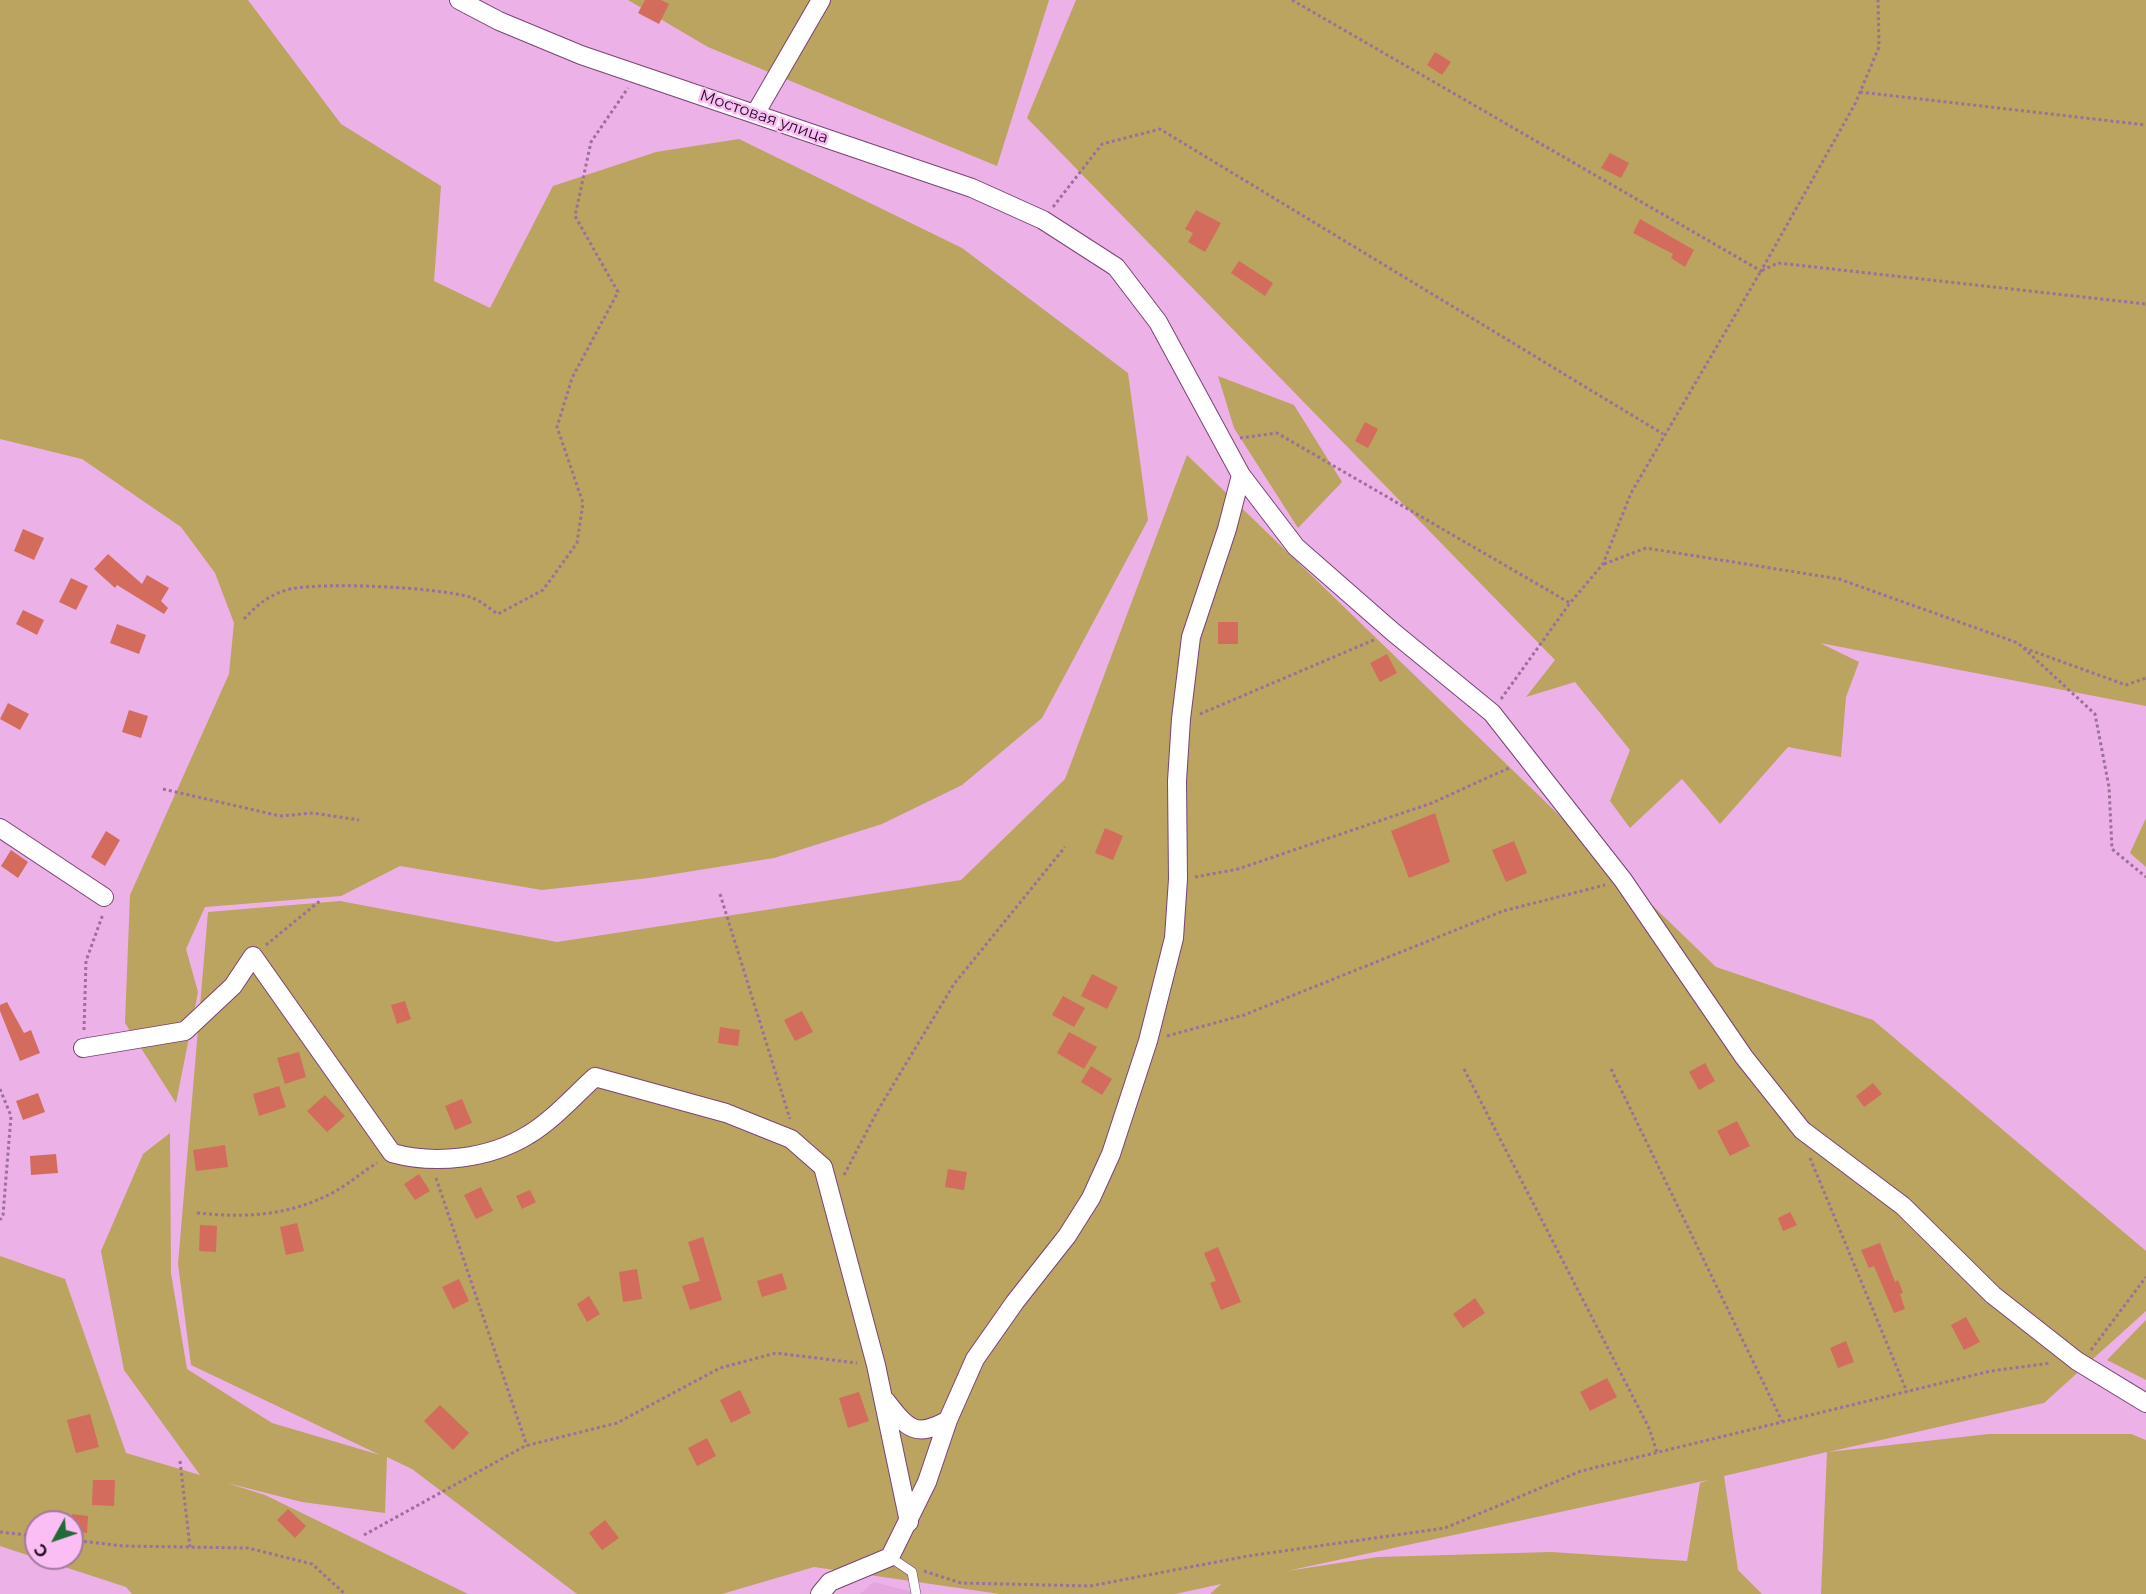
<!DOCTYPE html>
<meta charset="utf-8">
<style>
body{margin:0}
#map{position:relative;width:2146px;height:1594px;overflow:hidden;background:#ecb1e6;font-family:Montserrat,sans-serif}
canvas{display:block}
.north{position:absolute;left:24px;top:1510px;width:60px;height:60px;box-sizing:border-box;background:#fabef4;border:2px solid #a478a0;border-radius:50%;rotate:230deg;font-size:16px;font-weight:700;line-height:24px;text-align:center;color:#230e22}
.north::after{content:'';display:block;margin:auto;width:21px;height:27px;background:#216a37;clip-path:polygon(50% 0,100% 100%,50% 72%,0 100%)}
</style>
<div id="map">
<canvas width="2146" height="1594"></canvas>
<div class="north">С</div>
</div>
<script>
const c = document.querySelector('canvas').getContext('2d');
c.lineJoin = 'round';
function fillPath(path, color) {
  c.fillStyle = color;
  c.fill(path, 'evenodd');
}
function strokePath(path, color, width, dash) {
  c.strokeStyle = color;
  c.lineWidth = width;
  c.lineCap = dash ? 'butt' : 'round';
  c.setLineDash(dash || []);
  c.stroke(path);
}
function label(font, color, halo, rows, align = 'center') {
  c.font = font + ' Montserrat,sans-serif';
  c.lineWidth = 5;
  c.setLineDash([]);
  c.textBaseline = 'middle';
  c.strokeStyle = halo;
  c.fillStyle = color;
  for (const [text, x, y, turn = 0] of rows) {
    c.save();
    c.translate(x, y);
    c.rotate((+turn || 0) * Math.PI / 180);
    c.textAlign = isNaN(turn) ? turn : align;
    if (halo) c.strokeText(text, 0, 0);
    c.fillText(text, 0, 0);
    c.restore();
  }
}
fillPath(new Path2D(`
 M 874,1582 L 920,1594 L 860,1594 Z`), '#e4a4dd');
fillPath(new Path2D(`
 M 0,0 L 248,0 L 341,124 L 441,186 L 434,281 L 490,308 L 553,186 L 656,152 L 739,139 L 962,248 L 1128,373 L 1148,520 L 1042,718 L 962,785 L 882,824 L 774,858 L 649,878 L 542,890 L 400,866 L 341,896 L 205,907 L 186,949 L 198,992 L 176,1103 L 125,1023 L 130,895 L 229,674 L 234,623 L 215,573 L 181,527 L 82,459 L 0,439 Z
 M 628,0 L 1049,0 L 997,166 L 708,47 Z
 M 1076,0 L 2146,0 L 2146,706 L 1820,643 L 1859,662 L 1846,697 L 1841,757 L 1788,747 L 1720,824 L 1682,779 L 1630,828 L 1610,801 L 1630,750 L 1575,682 L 1526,697 L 1555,660 L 1027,118 Z
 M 1218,376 L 1294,405 L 1342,482 L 1298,528 L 1234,428 Z
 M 1187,455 L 1716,967 L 1873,1020 L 2146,1251 L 2146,1311 L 2044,1403 L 1828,1452 L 1989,1434 L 2131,1434 L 2146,1440 L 2146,1594 L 1821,1594 L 1827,1452 L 1724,1476 L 1738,1570 L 1762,1594 L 1210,1594 L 1221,1584 L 1175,1594 L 1000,1594 L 814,1567 L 722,1594 L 577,1594 L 412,1469 L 387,1457 L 385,1513 L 302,1502 L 227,1483 L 265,1495 L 468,1594 L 132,1594 L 126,1587 L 37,1558 L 72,1558 L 72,1522 L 36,1522 L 36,1558 L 0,1546 L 0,1256 L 65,1279 L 126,1453 L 200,1475 L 124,1370 L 101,1251 L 143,1154 L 170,1133 L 171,1273 L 187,1369 L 272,1423 L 380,1455 L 191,1365 L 178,1264 L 208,912 L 340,901 L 557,942 L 961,880 L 1065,779 ZM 1708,1480 L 1700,1483 L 1687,1561 L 1551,1552 L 1378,1557 L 1287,1571 Z
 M 2146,818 L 2146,867 L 2130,853 Z
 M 2146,1320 L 2146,1380 L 2107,1360 Z`), '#bba360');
fillPath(new Path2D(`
 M 645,0 L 661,0 L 669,4 L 659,24 L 638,13 Z
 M 1435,52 L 1451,62 L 1442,75 L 1427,65 Z
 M 1610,153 L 1629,163 L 1621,178 L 1601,168 Z
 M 1196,210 L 1221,223 L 1205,252 L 1188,242 L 1193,233 L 1185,229 Z
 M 1640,219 L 1694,250 L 1685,267 L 1671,258 L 1673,254 L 1633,233 Z
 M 1239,261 L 1273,283 L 1265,296 L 1231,273 Z
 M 1365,422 L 1378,429 L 1368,448 L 1355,441 Z
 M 23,529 L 44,538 L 34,560 L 14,551 Z
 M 108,554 L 142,584 L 147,575 L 169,588 L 161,601 L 168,608 L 164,614 L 117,585 L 115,588 L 94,569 Z
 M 71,578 L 88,586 L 76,610 L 59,602 Z
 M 23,610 L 44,620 L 37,635 L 16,624 Z
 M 1218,622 L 1238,622 L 1238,644 L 1218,644 Z
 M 117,624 L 146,635 L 139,654 L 110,643 Z
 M 1387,654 L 1397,673 L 1380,682 L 1370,663 Z
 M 8,703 L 29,714 L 20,730 L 0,719 Z
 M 129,710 L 148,716 L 141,738 L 122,732 Z
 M 1435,813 L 1450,862 L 1409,878 L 1391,831 Z
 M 1105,828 L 1123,836 L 1113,860 L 1095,853 Z
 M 106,831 L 120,840 L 105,866 L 91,857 Z
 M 1514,841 L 1527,873 L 1506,882 L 1492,850 Z
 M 11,850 L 28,862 L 18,878 L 1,866 Z
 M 1092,974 L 1118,987 L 1107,1009 L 1081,996 Z
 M 1063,996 L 1085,1008 L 1074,1027 L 1052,1015 Z
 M 405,1001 L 411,1019 L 397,1024 L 391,1005 Z
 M 7,1002 L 24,1033 L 31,1030 L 40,1053 L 20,1061 L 0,1011 L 0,1005 Z
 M 802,1011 L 813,1032 L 795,1041 L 784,1020 Z
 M 720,1027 L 740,1030 L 738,1046 L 718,1043 Z
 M 1069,1032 L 1097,1047 L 1084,1069 L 1057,1053 Z
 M 299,1052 L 306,1077 L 285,1084 L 277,1058 Z
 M 1705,1063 L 1715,1081 L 1699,1090 L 1689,1072 Z
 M 1091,1066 L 1112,1079 L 1102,1095 L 1081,1082 Z
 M 1873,1083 L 1882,1094 L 1864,1107 L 1856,1096 Z
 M 279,1086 L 286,1107 L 259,1116 L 253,1094 Z
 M 38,1093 L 45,1112 L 23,1120 L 16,1101 Z
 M 325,1095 L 345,1116 L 327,1132 L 307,1111 Z
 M 462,1099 L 472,1123 L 455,1130 L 445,1106 Z
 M 1737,1121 L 1750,1146 L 1730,1156 L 1717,1131 Z
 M 225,1145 L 228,1167 L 196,1171 L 193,1150 Z
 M 56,1154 L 58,1173 L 31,1175 L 30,1156 Z
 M 948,1169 L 967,1172 L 964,1190 L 945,1187 Z
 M 419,1174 L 430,1191 L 415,1200 L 404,1184 Z
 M 481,1187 L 493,1211 L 476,1219 L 464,1195 Z
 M 530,1190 L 536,1202 L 522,1209 L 516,1196 Z
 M 1790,1212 L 1797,1225 L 1783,1231 L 1778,1218 Z
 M 297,1223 L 304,1251 L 286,1255 L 280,1227 Z
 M 200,1225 L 217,1226 L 216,1252 L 199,1251 Z
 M 703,1237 L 722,1300 L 690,1310 L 682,1286 L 700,1281 L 688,1242 Z
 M 1880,1243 L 1895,1282 L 1898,1280 L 1903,1293 L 1900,1294 L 1905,1309 L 1894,1313 L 1874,1266 L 1869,1268 L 1861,1250 Z
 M 1218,1247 L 1241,1302 L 1221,1310 L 1210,1283 L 1216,1281 L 1204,1253 Z
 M 637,1269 L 642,1299 L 623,1302 L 619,1272 Z
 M 782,1273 L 787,1289 L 762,1297 L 757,1281 Z
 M 459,1279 L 469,1301 L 453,1309 L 442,1287 Z
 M 589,1296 L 600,1314 L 587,1322 L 577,1304 Z
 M 1475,1298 L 1485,1313 L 1463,1328 L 1453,1314 Z
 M 1966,1317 L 1980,1342 L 1964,1350 L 1951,1325 Z
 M 1846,1341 L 1854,1362 L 1838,1368 L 1830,1348 Z
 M 1607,1378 L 1617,1397 L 1590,1411 L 1580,1392 Z
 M 740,1390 L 751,1413 L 731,1423 L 720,1400 Z
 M 859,1392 L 869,1421 L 848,1428 L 839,1398 Z
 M 440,1405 L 469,1433 L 453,1450 L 424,1421 Z
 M 90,1414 L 99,1447 L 76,1453 L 67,1420 Z
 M 707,1438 L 716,1456 L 697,1466 L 688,1448 Z
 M 93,1480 L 115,1480 L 114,1506 L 92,1505 Z
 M 288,1509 L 306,1526 L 295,1538 L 277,1520 Z
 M 72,1514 L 88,1516 L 87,1533 L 72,1532 Z
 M 605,1520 L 619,1538 L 602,1550 L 589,1533 Z`), '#d36c5c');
const service = new Path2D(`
 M 890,1557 L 912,1572 L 916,1594`);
const minor = new Path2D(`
 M 459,0 L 499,21 L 581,55 L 972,188 L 1043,220 L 1116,267 L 1158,322 L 1241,475 L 1227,529 L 1191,637 L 1181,719 L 1177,781 L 1178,879 L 1174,938 L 1148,1041 L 1111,1154 L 1091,1198 L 1067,1236 L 1015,1302 L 975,1359 L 948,1420 L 927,1482 L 890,1557 L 830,1582 L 820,1594
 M 755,114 L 821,0
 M 1241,475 L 1296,547 L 1393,632 L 1492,713 L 1623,880 L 1744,1057 L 1802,1130 L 1903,1206 L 1993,1295 L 2077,1361 L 2146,1403
 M 0,828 L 104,897
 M 83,1048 L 185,1031 L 233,986 L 253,956 L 392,1153 C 435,1165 489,1159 528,1135 C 552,1121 574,1096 595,1077 L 726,1113 L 791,1139 L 823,1167 L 876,1365 L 909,1522
 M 886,1401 C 907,1428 915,1439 948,1420`);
strokePath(service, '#784574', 10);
strokePath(minor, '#784574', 20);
strokePath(new Path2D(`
 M 1292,0 L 1761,271 L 1855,104 L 1879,47 L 1878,0
 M 1860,92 L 2146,125
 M 1053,207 L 1102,144 L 1160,129 L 1663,434
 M 1240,438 L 1277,433 L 1570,603
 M 1604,564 L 1646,548 L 1839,579 L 2018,643 L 2095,714 L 2109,787 L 2112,849 L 2146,877
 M 244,619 C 257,605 270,594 290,589 C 326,582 434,587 470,597 C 480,600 490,609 498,614 L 543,590 L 577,543 L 583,503 L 557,427 L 572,378 L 618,292 L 575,216 L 591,142 L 628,88
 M 2024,648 L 2126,685 L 2146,678
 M 1501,699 L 1570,603 L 1603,564 L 1631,493 L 1761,271 L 1778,263 L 2146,304
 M 1200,714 L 1376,639
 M 163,789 L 280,816 L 313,813 L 359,820
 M 1195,877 L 1238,869 L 1432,803 L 1511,767
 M 720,894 L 790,1119
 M 266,945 L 321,900
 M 84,1030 L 86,961 L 103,914
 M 1167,1036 L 1244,1015 L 1503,911 L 1605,885
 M 1464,1069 L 1649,1428 L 1657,1452
 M 1611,1069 L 1782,1421
 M 0,1089 L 11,1116 L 3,1215 L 0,1220
 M 1810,1158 L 1907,1392
 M 844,1175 L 878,1110 L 954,984 L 1065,847
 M 436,1178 L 527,1446
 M 197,1213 C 247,1218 289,1216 334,1192 C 349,1184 362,1172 377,1163
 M 2091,1350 L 2146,1277
 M 180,1461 L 190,1547
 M 0,1532 L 36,1536
 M 364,1535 L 525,1446 L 617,1423 L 720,1368 L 776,1353 L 857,1363
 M 72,1540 L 123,1546 L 248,1548 L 312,1564 L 345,1594
 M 924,1571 L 961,1583 L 1090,1586 L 1248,1556 L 1445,1528 L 1581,1471 L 1991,1371 L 2051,1363`), '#9c7098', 3, [3, 3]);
strokePath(service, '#fff', 9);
strokePath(minor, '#fff', 18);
label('16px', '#230e22', '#fabef4', [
 ["Мостовая улица",764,117,19]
]);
</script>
